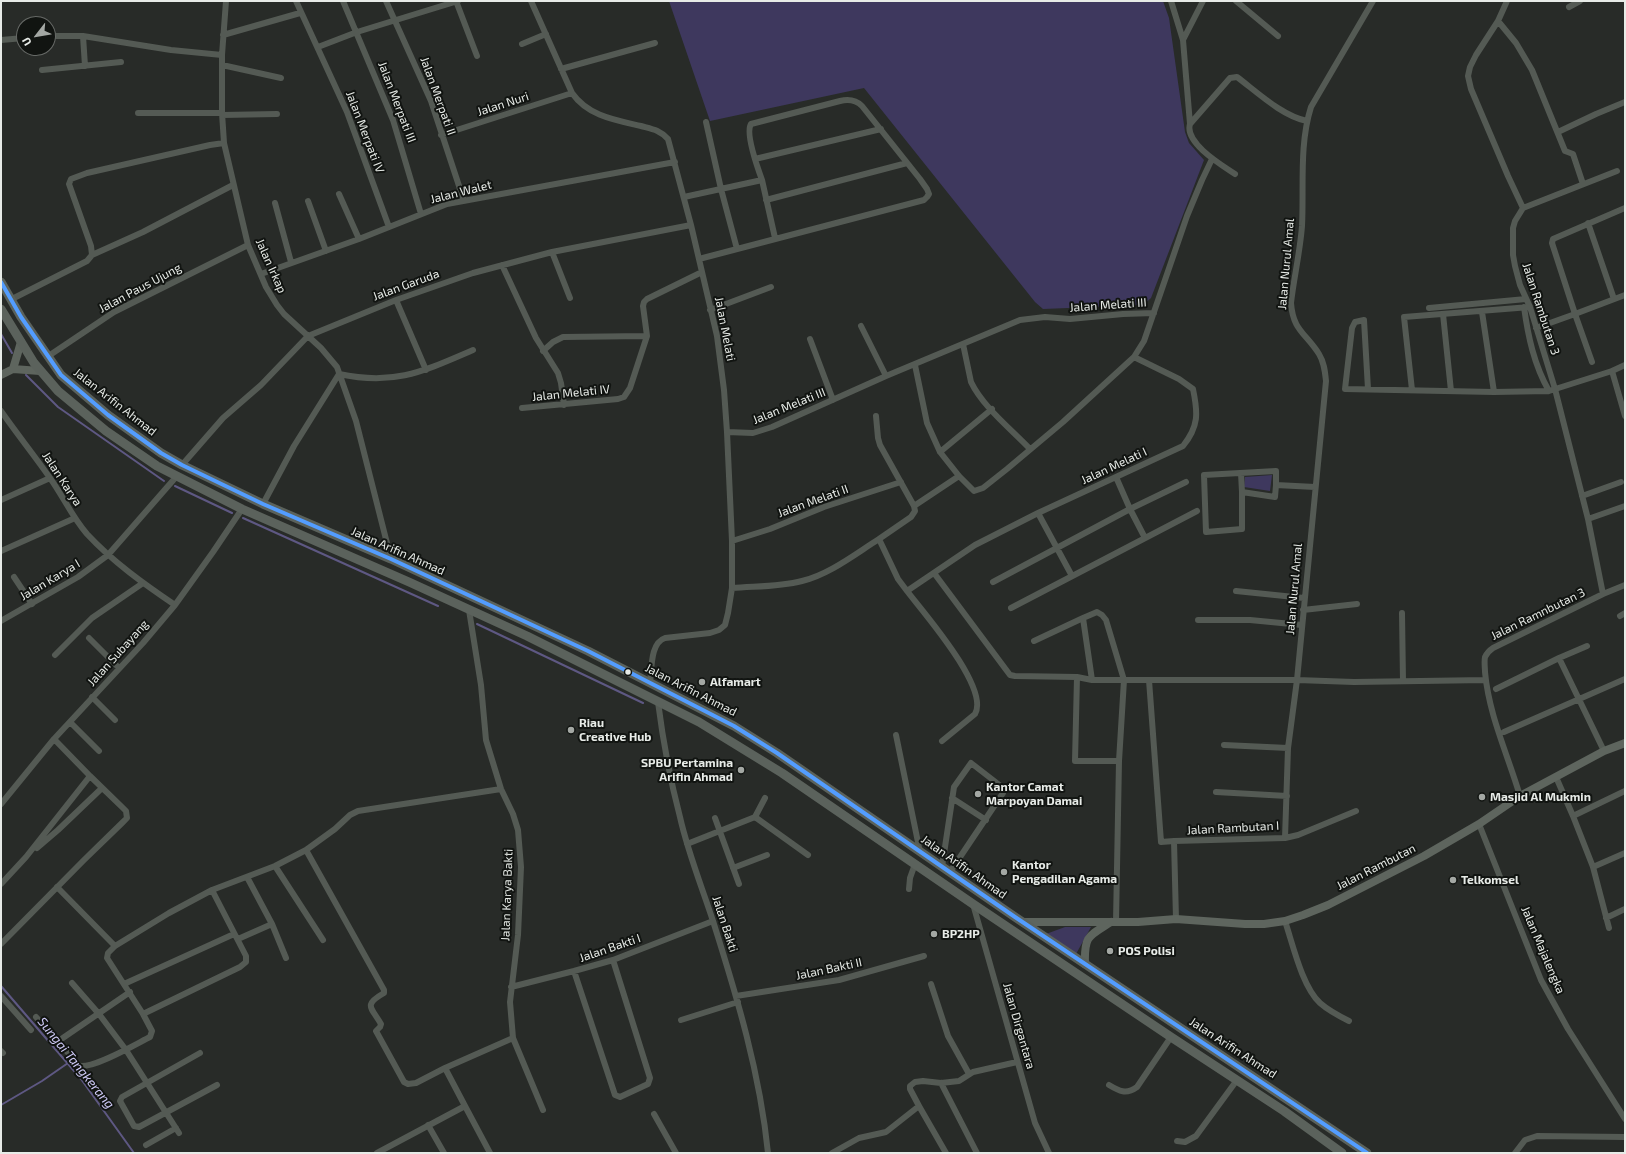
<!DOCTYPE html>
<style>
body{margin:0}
#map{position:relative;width:1626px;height:1154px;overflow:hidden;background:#282b28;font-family:"Exo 2",sans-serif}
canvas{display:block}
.frame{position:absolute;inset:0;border:2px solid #e7ebe7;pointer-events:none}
.north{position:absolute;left:16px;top:16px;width:40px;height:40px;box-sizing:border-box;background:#111411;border:1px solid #676a67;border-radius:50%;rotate:239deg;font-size:11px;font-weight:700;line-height:16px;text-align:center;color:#e7ebe7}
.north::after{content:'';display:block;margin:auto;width:14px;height:18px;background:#a4a8a4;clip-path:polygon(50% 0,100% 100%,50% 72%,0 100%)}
</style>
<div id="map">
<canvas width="1626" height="1154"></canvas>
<div class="frame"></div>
<div class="north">U</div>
</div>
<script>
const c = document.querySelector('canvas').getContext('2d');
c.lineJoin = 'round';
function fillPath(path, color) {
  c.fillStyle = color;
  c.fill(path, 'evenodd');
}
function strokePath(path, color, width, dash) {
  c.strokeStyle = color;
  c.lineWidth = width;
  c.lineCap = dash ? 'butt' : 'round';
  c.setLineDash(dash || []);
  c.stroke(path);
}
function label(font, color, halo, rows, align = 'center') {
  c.font = font + ' "Exo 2",sans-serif';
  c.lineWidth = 4;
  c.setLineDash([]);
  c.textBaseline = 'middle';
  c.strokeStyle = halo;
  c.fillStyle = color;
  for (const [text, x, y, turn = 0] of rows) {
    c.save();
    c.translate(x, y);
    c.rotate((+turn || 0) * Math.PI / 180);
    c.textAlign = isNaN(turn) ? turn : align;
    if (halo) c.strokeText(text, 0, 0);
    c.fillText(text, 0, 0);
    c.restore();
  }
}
fillPath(new Path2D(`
 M 669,1 L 1163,1 L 1169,18 L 1185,132 L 1189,143 L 1204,160 L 1151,298 L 1143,305 L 1043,309 L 1035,302 L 864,88 L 710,121 Z
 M 1272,475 L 1270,491 L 1244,487 L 1245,477 Z
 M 1065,927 L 1091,927 L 1076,954 L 1046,934 Z`), '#3e385e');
strokePath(new Path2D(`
 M 1,334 L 12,353
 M 26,375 L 58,407 L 164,481
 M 175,486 L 232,513
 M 243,518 L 438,606
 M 477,624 L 643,703
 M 1,986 L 81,1079 L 134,1153
 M 1,1105 L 42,1081 L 68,1063`), '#5e5883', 2);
strokePath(new Path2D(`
 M 226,1 L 222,55 L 222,113 L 224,143 L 248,245 L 266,287 L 277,305 L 284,314 L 321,348 L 337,367 L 356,421 L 391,559
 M 296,1 L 347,112 L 389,227
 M 343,1 L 393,120 L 421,214
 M 386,1 L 431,101 L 464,201
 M 456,1 L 477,56
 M 531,1 L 572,93 C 588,116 615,120 641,126 C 652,129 660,130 668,139 L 691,225 L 717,336 L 724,390 L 727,432 L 732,541 L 732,588 L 728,613 L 725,625 L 719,630 L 710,633 L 665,638 C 650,643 652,669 650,682
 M 1171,1 L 1183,40
 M 1236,1 L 1278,36
 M 1507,1 L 1498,21 L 1476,55 L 1470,67 L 1468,76 L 1471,89 L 1508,176 L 1523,208 L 1515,221 L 1513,228 L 1513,255 L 1515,266 L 1520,285 L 1530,307 L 1555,389 L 1588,519 L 1603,594
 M 1569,7 L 1580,1
 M 1498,21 L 1516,43 L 1532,70 L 1565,151 L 1573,154 L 1583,184
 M 223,35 L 300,13
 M 48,36 L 83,36 L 171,50 L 222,55
 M 83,36 L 85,66
 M 1,40 L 24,38
 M 522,44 L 546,34
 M 318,47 L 357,32 L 458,1
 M 222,65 L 281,78
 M 561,69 L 655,43
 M 42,70 L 121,62
 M 138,113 L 222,113
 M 222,115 L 277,114
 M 706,122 L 721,189 L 737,249
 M 1190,124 L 1183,40 L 1203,1
 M 1558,132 L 1596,114 L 1625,102
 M 441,135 L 572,93
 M 755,159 L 881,129
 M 1235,174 C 1223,166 1184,143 1190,124 L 1230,78 L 1237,77 C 1257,92 1282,116 1307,121
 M 339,194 L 359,239
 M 684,197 L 762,180 L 775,238
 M 766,200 L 907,163
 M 308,201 L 326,251
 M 275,203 L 291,262
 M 1523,208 L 1617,171
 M 1625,208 L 1553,239 L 1552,243 L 1575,314 L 1625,295
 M 1588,223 L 1614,299
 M 552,252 L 570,298
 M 92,255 L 143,232 L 233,185
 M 699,259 L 924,200 L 927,197 L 929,194 L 927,189 L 920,179 L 862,106 C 856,100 848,99 840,101 L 751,124 C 745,133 758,169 762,180
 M 502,265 L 536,338 L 558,373 L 561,383 L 564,405
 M 261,274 L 359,239 L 447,204 L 675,162
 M 10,300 L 87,261 L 92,255 L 91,246 L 69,184 L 71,179 L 87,173 L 210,145 L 224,143
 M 396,300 L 426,370
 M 1524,307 C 1528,336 1534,365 1549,391
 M 1429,308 L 1526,299
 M 710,310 L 771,287
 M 1482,312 L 1494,392
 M 1443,314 L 1451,391
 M 861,326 L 886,376
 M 1536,328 L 1575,314 L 1592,362
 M 810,339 L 833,400
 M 963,344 L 971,382 C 983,407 1011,429 1030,449
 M 543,351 L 553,342 L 563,337 L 647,336
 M 47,357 L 114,312 L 248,245
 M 1134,357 L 1144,341 L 1187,216 L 1202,180 L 1212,159
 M 1612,371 L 1625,416
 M 1368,389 L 1364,320 L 1355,322 L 1352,328 L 1345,389 L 1494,392 L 1549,391 L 1612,371 L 1625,365
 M 1412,390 L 1404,317 L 1530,307
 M 522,408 L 618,399 L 624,397 L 630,388 L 647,336 L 643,306 L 644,302 L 647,299 L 702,272
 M 1,411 C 17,434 34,455 50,478 C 63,496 72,517 87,534 C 113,562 144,584 175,605
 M 876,416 L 878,438 L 880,445 L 914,506 L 915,511 L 911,517 L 879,539
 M 727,432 L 753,433 L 772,427 L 886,376 L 1020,320 L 1045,317 L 1070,319 L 1123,314 L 1154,313
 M 940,452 L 992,409
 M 182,465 L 223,418 L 261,385 L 308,336 L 396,300 L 473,273 L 552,252 L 691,225
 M 1241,473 L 1242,492
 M 1116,477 L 1130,509 L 1145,538
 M 1276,485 L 1276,471 L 1204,475 L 1206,532 L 1242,529 L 1242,492 L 1275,497 L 1276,485 L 1315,487
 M 1582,496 L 1621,482
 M 1,500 L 50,478
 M 263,504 L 294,446 L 339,374 C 395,386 424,371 473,350
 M 914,506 L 959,476
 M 1038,513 L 1072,576
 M 1588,519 L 1625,506
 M 732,541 L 770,529 L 824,507 L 901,482
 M 1,551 L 75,518
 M 934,573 L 1010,675 L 1015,676 L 1077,677 L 1092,680 L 1297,680 L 1354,682 L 1486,680
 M 14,577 L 32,604
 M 993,582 L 1130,509 L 1186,482
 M 732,588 C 755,586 779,587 802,581 C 830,574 855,554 879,539 L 898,579 L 907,591 L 975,545 L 1038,513 L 1183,446 C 1199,426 1198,413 1193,389 L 1179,379 L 1134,357 L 1063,422 L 1007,469 L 983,488 L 974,491 L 959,476 L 940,452 L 927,423 L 915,365
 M 907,591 C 923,612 990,688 975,714 L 942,741
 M 1236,591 L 1304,598
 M 1011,608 L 1197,511
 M 469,610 L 481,685 L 486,740 L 501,789 L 513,814 L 518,830 L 521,867 L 518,935 L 510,1002 L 513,1038 L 543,1110
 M 1303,610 L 1357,604
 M 1402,613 L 1403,681
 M 1620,616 L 1625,613
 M 1198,620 L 1250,620 L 1302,625
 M 1,621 L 78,577 L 108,555 L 176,477
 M 89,638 L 119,668
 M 1034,641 L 1083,618
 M 55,655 L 92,618 L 143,583
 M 1559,658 L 1587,646
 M 1077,677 L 1075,761 L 1119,761
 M 1092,680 L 1083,618 L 1097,612 L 1102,615 L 1106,620 L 1124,680 L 1119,761 L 1116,922
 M 1149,680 L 1161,842 L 1174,841
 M 1496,689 L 1559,658 L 1604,751
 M 92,697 L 115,720
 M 658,702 C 663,741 670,779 680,817 C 688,853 702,887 713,921 C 737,997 760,1073 768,1153
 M 70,722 L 99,751
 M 1504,732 L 1625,679
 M 896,735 L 920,852
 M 1224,745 L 1288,748
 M 1556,777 L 1573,816 L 1593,867 L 1609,928
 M 1216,792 L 1287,796
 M 1520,796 C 1508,755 1489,716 1485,672 C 1485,668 1484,662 1485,657 C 1487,653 1490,650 1493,648 L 1603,594 L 1625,585
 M 952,798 L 986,820
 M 1,804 L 54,739 L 143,643 L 175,605 L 213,552 L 242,509
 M 1573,816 L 1625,791
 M 755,817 L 765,798
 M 715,818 L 739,884
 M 1479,824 L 1541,980 L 1568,1029 L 1625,1119
 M 1285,838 L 1298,835 L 1356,811
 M 687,844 L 755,817 L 808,855
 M 37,848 L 58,830 L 102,788
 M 306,850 L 384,990 L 384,993 C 363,1005 371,1007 381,1024 L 380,1027 L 376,1031 L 404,1082 L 408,1084 L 416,1083 L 445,1068 L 513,1038
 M 275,866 L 323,940
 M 942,867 L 954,787 L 971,763 L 1002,787 L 1003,793 L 950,872
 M 1593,867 L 1625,853
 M 733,868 L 767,855
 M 247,877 L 272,924 L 286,958
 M 1,884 L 26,857 L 90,776
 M 57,887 L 115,946
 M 909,889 L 910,878 L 915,864
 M 973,904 L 1035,1123 L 1049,1153
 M 1606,918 L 1625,909
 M 1176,919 L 1174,841 L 1285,838 L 1288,748 L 1297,680 L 1326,381 C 1325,371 1324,362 1319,354 C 1306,333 1293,331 1291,303 C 1294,277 1300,252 1302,226 C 1304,187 1299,145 1311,107 L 1373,1
 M 1285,921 C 1293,945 1302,986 1320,1003 C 1329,1011 1339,1016 1349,1021
 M 238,939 L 272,924
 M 1,944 L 84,860 L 122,823 L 127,818 L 126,811 L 123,808 L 90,776 L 54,739
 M 574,971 L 615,1095 L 620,1097 L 648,1084 L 650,1078 L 613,960
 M 72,983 L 99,1014 L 126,1050 L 179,1133
 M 124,984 L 234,934
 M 931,984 L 948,1036 L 968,1072 L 971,1073
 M 511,987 L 574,971 L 613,960 L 713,921
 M 1,996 L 31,1030
 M 736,996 L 839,980 L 924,956
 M 143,1014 L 240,967 L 246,962 L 246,956 L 212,890
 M 36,1017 L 80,1066 C 95,1068 136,1044 150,1037 L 152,1031 L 143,1014 L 107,958 L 108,953 L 115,946 L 169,913 L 212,890 L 275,866 L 306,850 L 335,829 L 350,815 L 358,811 L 501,789
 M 681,1020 L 738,1002
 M 57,1042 L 130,992
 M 1,1051 L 3,1053
 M 200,1053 L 122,1097 L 120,1101 L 134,1126 L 139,1127 L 217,1085
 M 941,1083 L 977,1153
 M 1109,1085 C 1119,1091 1126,1095 1137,1087 L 1171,1037
 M 465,1106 L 490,1153
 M 919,1106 L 946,1153
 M 654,1114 L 676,1153
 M 428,1125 L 444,1153
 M 1177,1141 L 1185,1142 L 1196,1136 L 1237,1080
 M 146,1145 L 176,1128
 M 377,1153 L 465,1106 L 445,1068
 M 832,1153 L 859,1138 L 886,1132 L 919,1106 L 910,1089 L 910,1086 L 915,1082 L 923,1081 L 941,1083 L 959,1081 L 973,1072 L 1017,1062
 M 1515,1153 L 1525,1140 L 1537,1136 L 1625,1137`), '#545a54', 6);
strokePath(new Path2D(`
 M 13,369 L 21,342
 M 1,375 L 13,369 L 40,371
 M 1023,922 L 1138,922 L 1176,919 L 1245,924 L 1264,924 L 1285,921 L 1303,915 L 1328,905 L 1424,856 L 1479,824 L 1520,796 L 1604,751 L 1625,743
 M 1085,964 C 1084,935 1089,936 1111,922`), '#5e655e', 8);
strokePath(new Path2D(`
 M 1,282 L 21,317 L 61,375 L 108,415 L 161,453 L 182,465 L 263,504 L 391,559 L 588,651 L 734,726 L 777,753 L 1015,917 L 1367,1153
 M 1,309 L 34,363 L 58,391 L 106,431 L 157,466 L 242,509 L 409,582 L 527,636 L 699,722 L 782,773 L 973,904 L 1171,1037 L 1284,1111 L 1342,1153`), '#5b625c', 9);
strokePath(new Path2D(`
 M 1,282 L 21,317 L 61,375 L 108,415 L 161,453 L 182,465 L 263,504 L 391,559 L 588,651 L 734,726 L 777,753 L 1015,917 L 1367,1153`), '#539dff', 4);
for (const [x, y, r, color] of [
 [628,672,3.5,"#e7ebe7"],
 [702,682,4,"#a4a8a4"],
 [571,730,4,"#a4a8a4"],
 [741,770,4,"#a4a8a4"],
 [978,794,4,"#a4a8a4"],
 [1482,797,4,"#a4a8a4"],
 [1004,872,4,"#a4a8a4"],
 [1453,880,4,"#a4a8a4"],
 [934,934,4,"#a4a8a4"],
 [1110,951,4,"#a4a8a4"]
]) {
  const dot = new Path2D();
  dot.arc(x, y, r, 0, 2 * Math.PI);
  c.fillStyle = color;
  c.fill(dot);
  strokePath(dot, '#111411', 1.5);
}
label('12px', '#e7ebe7', '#111411', [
 ["Jalan Merpati II",438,96,70],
 ["Jalan Merpati III",397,102,69],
 ["Jalan Nuri",503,104,-18],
 ["Jalan Merpati IV",365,132,69],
 ["Jalan Walet",461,192,-14],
 ["Jalan Nurul Amal",1286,264,-85],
 ["Jalan Irkap",271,266,66],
 ["Jalan Garuda",406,285,-20],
 ["Jalan Paus Ujung",140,288,-28],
 ["Jalan Melati III",1108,305,-4],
 ["Jalan Rambutan 3",1541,309,72],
 ["Jalan Melati",725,329,79],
 ["Jalan Melati IV",571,393,-6],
 ["Jalan Arifin Ahmad",115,402,38],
 ["Jalan Melati III",789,406,-22],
 ["Jalan Melati I",1114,466,-25],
 ["Jalan Karya",62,479,57],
 ["Jalan Melati II",813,501,-20],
 ["Jalan Arifin Ahmad",398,551,24],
 ["Jalan Karya I",50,580,-31],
 ["Jalan Nurul Amal",1294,589,-85],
 ["Jalan Ramnbutan 3",1538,614,-26],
 ["Jalan Subayang",118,653,-48],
 ["Jalan Arifin Ahmad",691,690,27],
 ["Jalan Rambutan I",1233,828,-3],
 ["Jalan Arifin Ahmad",964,867,35],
 ["Jalan Rambutan",1376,867,-27],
 ["Jalan Karya Bakti",507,895,-88],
 ["Jalan Bakti",725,924,72],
 ["Jalan Bakti I",610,948,-19],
 ["Jalan Majalengka",1543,950,67],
 ["Jalan Bakti II",829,969,-12],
 ["Jalan Dirgantara",1019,1026,74],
 ["Jalan Arifin Ahmad",1233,1048,33]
]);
label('bold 12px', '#e7ebe7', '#111411', [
 ["Alfamart",710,682],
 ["Riau",579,723],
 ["Creative Hub",579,737],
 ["SPBU Pertamina",733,763,"right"],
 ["Arifin Ahmad",733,777,"right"],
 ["Kantor Camat",986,787],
 ["Marpoyan Damai",986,801],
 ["Masjid Al Mukmin",1490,797],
 ["Kantor",1012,865],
 ["Pengadilan Agama",1012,879],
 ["Telkomsel",1461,880],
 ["BP2HP",942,934],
 ["POS Polisi",1118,951]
], 'left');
label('italic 13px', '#cfcaf7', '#111411', [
 ["Sungai Tangkerang",76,1063,51]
]);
</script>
